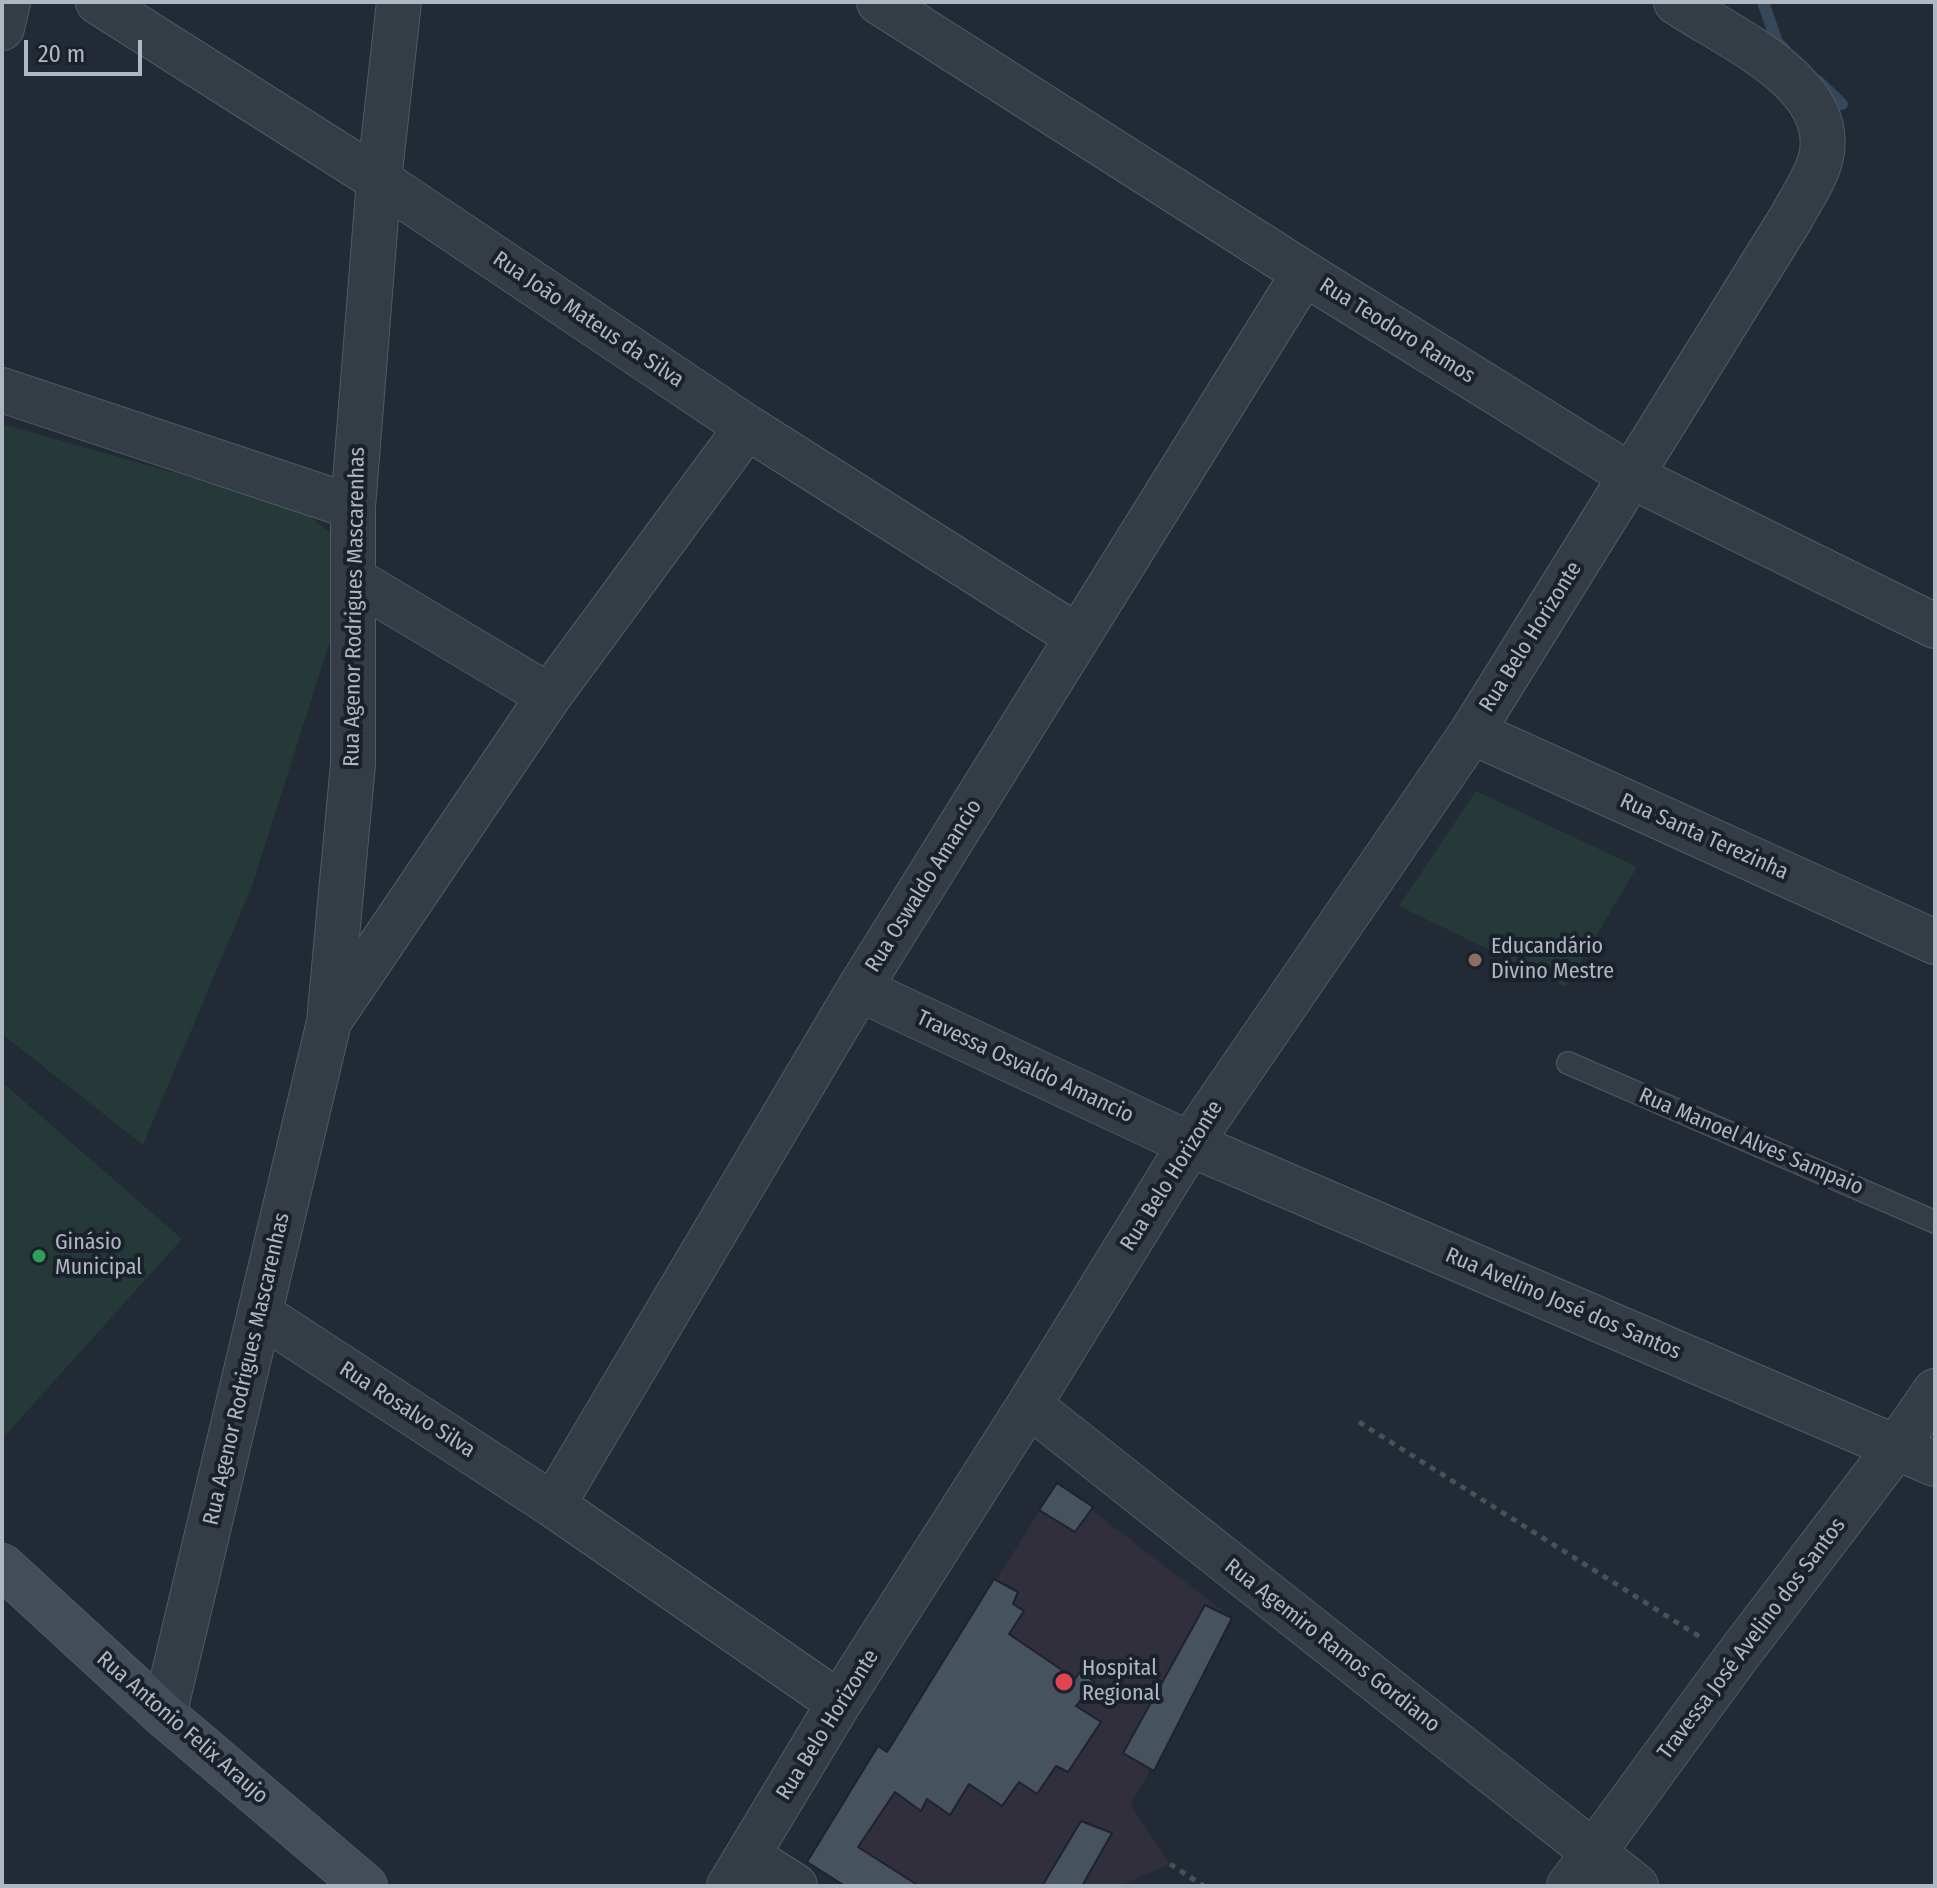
<!DOCTYPE html>
<meta charset="utf-8">
<style>
body{margin:0}
#map{position:relative;width:1937px;height:1888px;overflow:hidden;background:#212a35;font-family:"Fira Sans Condensed",sans-serif}
canvas{display:block}
.frame{position:absolute;inset:0;border:4px solid #afb7c3;pointer-events:none}
.scale{position:absolute;left:24px;top:40px;width:118px;height:36px;box-sizing:border-box;border:4px solid #afb7c3;border-top:0;padding-left:10px;font-size:24px;line-height:28px;white-space:nowrap;color:#afb7c3;-webkit-text-stroke:6px #1a212b;paint-order:stroke}
</style>
<div id="map">
<canvas width="1937" height="1888"></canvas>
<div class="frame"></div>
<div class="scale">20 m</div>
</div>
<script>
const c = document.querySelector('canvas').getContext('2d');
c.lineJoin = 'round';
function fillPath(path, color) {
  c.fillStyle = color;
  c.fill(path, 'evenodd');
}
function strokePath(path, color, width, dash) {
  c.strokeStyle = color;
  c.lineWidth = width;
  c.lineCap = dash ? 'butt' : 'round';
  c.setLineDash(dash || []);
  c.stroke(path);
}
function label(font, color, halo, rows, align = 'center') {
  c.font = font + ' "Fira Sans Condensed",sans-serif';
  c.lineWidth = 8;
  c.setLineDash([]);
  c.textBaseline = 'middle';
  c.strokeStyle = halo;
  c.fillStyle = color;
  for (const [text, x, y, turn = 0] of rows) {
    c.save();
    c.translate(x, y);
    c.rotate((+turn || 0) * Math.PI / 180);
    c.textAlign = isNaN(turn) ? turn : align;
    if (halo) c.strokeText(text, 0, 0);
    c.fillText(text, 0, 0);
    c.restore();
  }
}
fillPath(new Path2D(`
 M 1057,1483 L 1232,1618 L 1131,1805 L 1170,1864 L 1119,1886 L 845,1886 L 807,1862 L 878,1746 L 888,1751 Z`), '#302f3b');
fillPath(new Path2D(`
 M 2,424 L 302,509 L 332,535 L 337,619 L 252,886 L 143,1145 L 2,1034 Z
 M 1476,791 L 1637,867 L 1566,987 L 1399,906 Z
 M 2,1082 L 182,1239 L 2,1439 Z`), '#263939');
strokePath(new Path2D(`
 M 1763,2 L 1777,42 L 1785,50
 M 1818,81 L 1842,104`), '#36475c', 12);
const building = new Path2D(`
 M 1057,1483 L 1093,1507 L 1075,1532 L 1039,1510 Z
 M 994,1579 L 1018,1592 L 1013,1604 L 1024,1611 L 1009,1634 L 1075,1679 L 1080,1672 L 1095,1682 L 1076,1706 L 1101,1722 L 1068,1772 L 1056,1766 L 1037,1794 L 1019,1782 L 1002,1806 L 969,1784 L 950,1815 L 927,1799 L 921,1811 L 895,1792 L 858,1847 L 919,1886 L 845,1886 L 807,1862 L 878,1746 L 887,1752 Z
 M 1205,1605 L 1232,1618 L 1154,1771 L 1123,1753 Z
 M 1081,1821 L 1112,1833 L 1082,1886 L 1042,1886 Z`);
fillPath(building, '#47525f');
strokePath(building, '#1c232d', 2);
const lane = new Path2D(`
 M 1568,1063 L 1935,1222`);
const street = new Path2D(`
 M 98,2 L 379,180 L 747,427 L 1078,637
 M 879,2 L 1304,273 L 1631,476 L 1935,626
 M 2,28 L 8,2
 M 2,390 L 353,507
 M 353,579 L 549,696
 M 1472,732 L 1935,942
 M 859,989 L 1190,1144 L 1935,1464
 M 332,1017 L 549,696 L 747,427
 M 260,1314 L 553,1505 L 839,1703
 M 1029,1405 L 1636,1886
 M 553,1505 L 859,989 L 1304,273
 M 164,1715 L 329,1022 L 353,764 L 353,507 L 379,180 L 399,2
 M 748,1856 L 795,1886
 M 729,1886 L 839,1703 L 1029,1405 L 1190,1144 L 1472,732 L 1791,218 C 1801,199 1816,178 1821,157 C 1838,82 1725,36 1676,2
 M 1569,1886 L 1735,1659 L 1897,1446 L 1935,1391`);
const secondary = new Path2D(`
 M 2,1566 L 164,1715 L 365,1886`);
strokePath(lane, '#525a64', 24);
strokePath(street, '#525a64', 46);
strokePath(secondary, '#525a64', 46);
strokePath(new Path2D(`
 M 1359,1422 L 1700,1637
 M 1170,1864 L 1204,1886`), '#425456', 5, [6, 6]);
strokePath(lane, '#343c46', 22);
strokePath(street, '#343c46', 44);
strokePath(secondary, '#434c59', 44);
for (const [x, y, r, color] of [
 [1475,960,8,"#8d6e63"],
 [39,1256,8,"#2e9e5b"],
 [1064,1682,10,"#e0444e"]
]) {
  const dot = new Path2D();
  dot.arc(x, y, r, 0, 2 * Math.PI);
  c.fillStyle = color;
  c.fill(dot);
  strokePath(dot, '#1a212b', 3);
}
label('22px', '#afb7c3', '#1a212b', [
 ["Rua João Mateus da Silva",588,320,34],
 ["Rua Teodoro Ramos",1397,331,32],
 ["Rua Agenor Rodrigues Mascarenhas",355,607,-89],
 ["Rua Belo Horizonte",1531,637,-58],
 ["Rua Santa Terezinha",1704,837,24],
 ["Rua Oswaldo Amancio",924,886,-58],
 ["Travessa Osvaldo Amancio",1025,1067,25],
 ["Rua Manoel Alves Sampaio",1751,1142,23],
 ["Rua Belo Horizonte",1172,1176,-58],
 ["Rua Avelino José dos Santos",1563,1304,23],
 ["Rua Agenor Rodrigues Mascarenhas",247,1369,-77],
 ["Rua Rosalvo Silva",407,1410,33],
 ["Travessa José Avelino dos Santos",1752,1639,-53],
 ["Rua Agemiro Ramos Gordiano",1332,1646,38],
 ["Rua Belo Horizonte",828,1725,-58],
 ["Rua Antonio Felix Araujo",182,1728,41]
]);
label('22px', '#afb7c3', '#1a212b', [
 ["Educandário",1491,947],
 ["Divino Mestre",1491,972],
 ["Ginásio",55,1243],
 ["Municipal",55,1268],
 ["Hospital",1082,1669],
 ["Regional",1082,1694]
], 'left');
</script>
